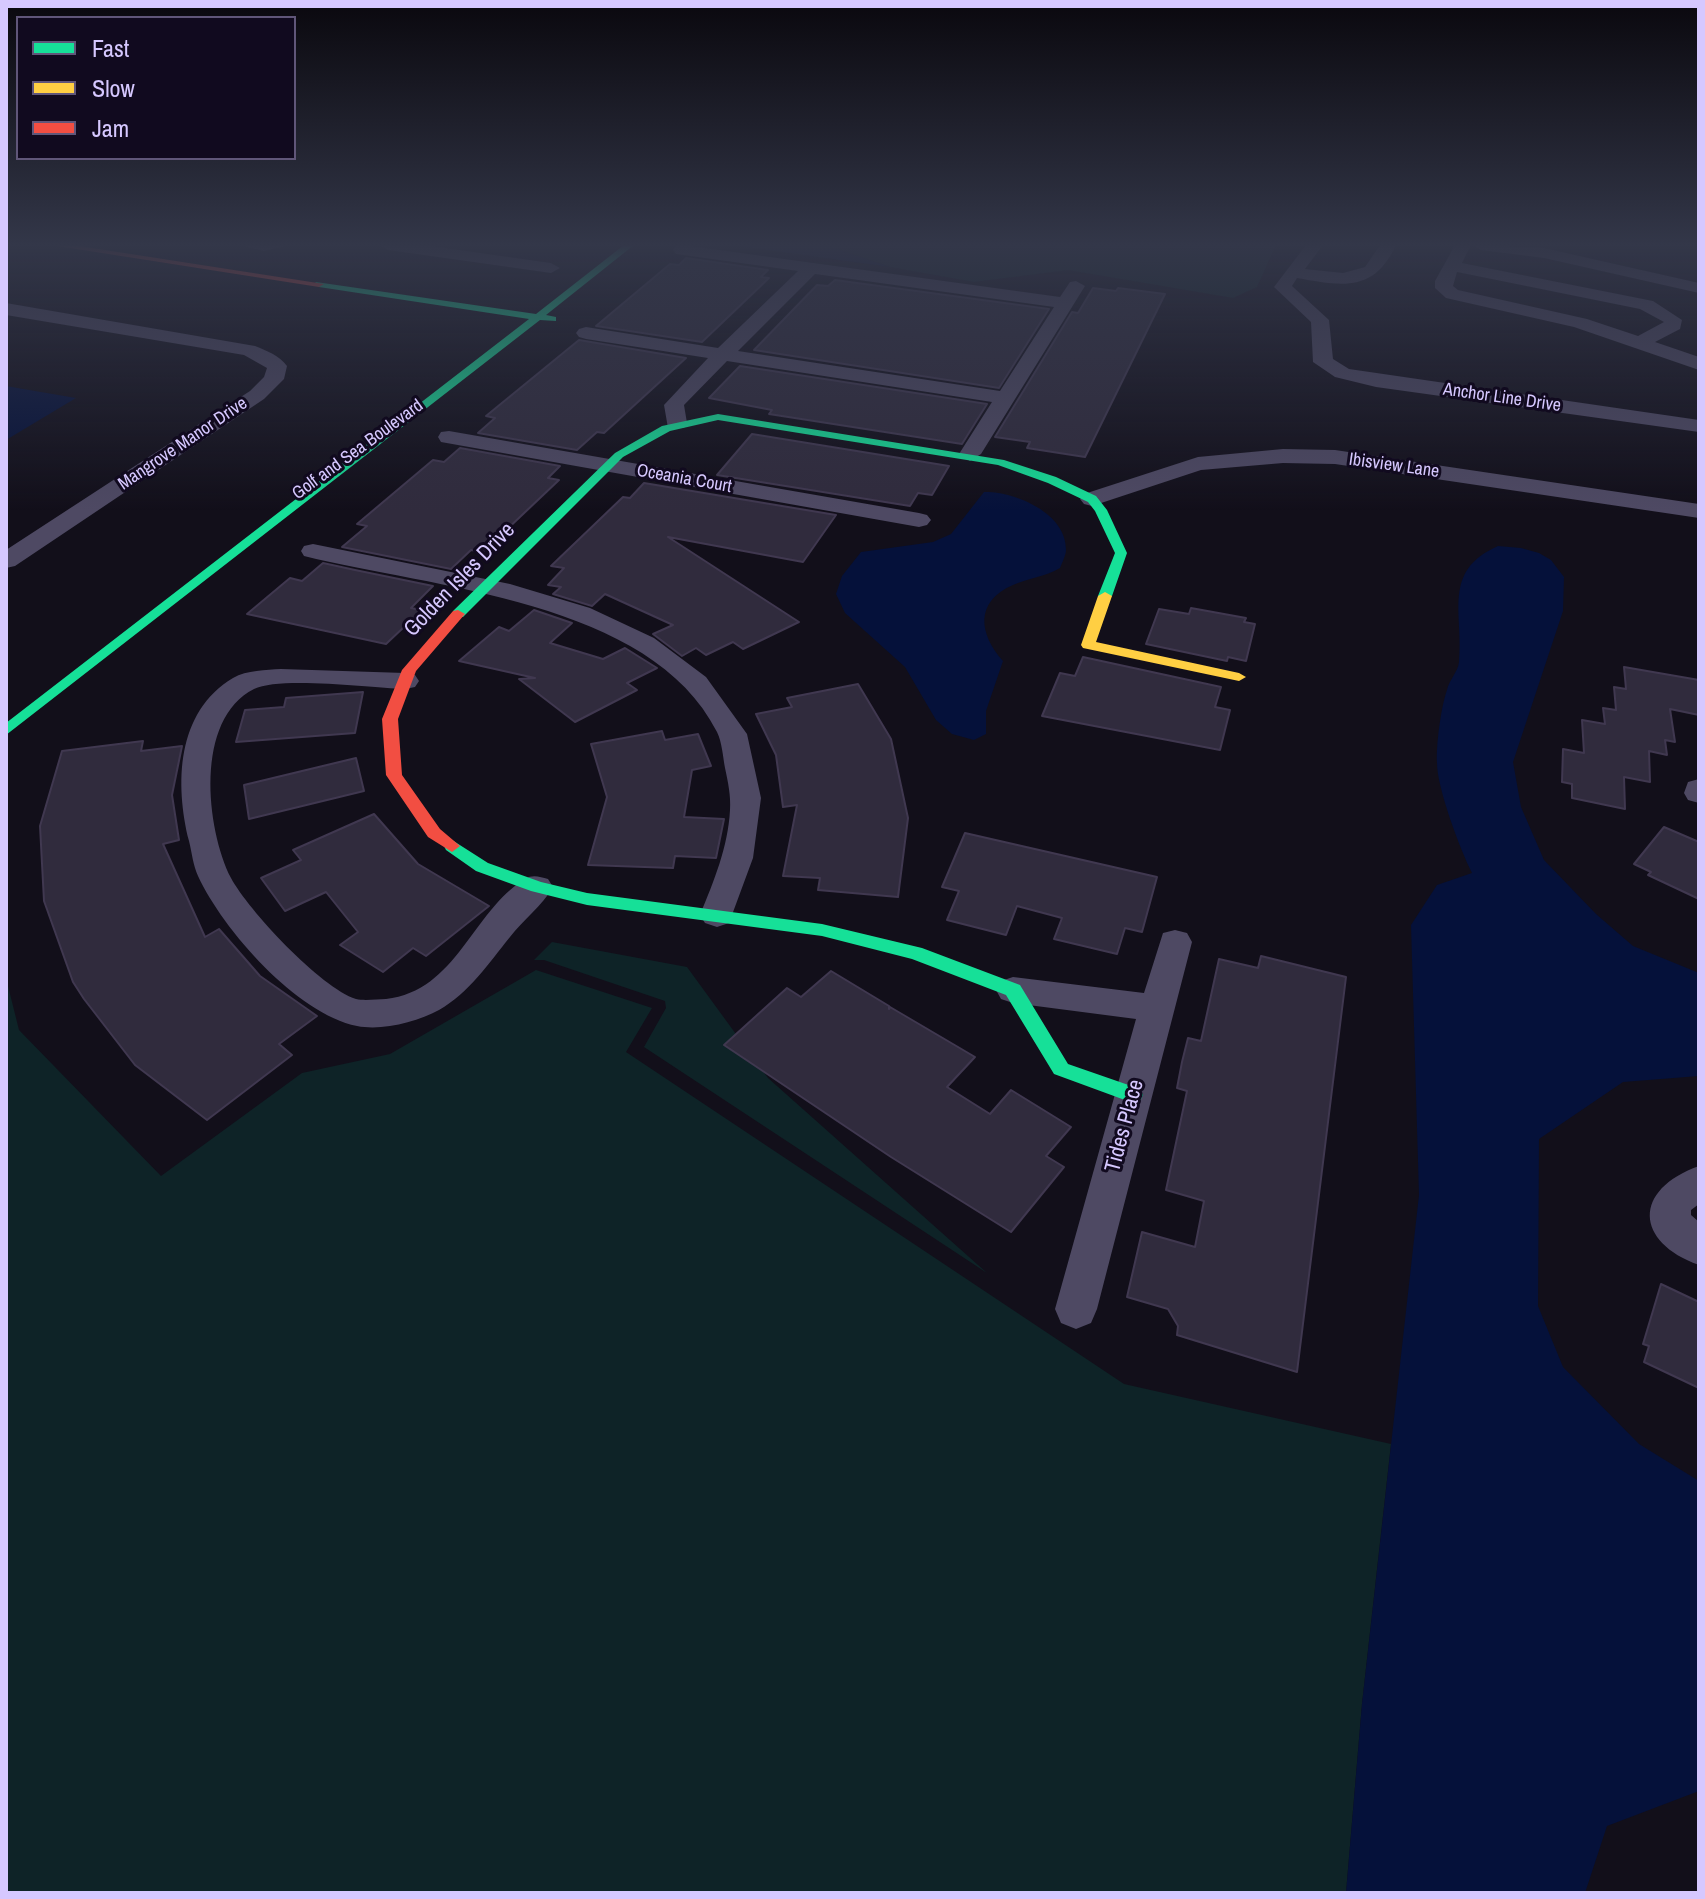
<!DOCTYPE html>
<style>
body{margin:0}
#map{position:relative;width:1705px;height:1899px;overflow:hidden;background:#120f1a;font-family:"Archivo Narrow",sans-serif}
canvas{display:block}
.frame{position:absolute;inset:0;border:8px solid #d6c8ff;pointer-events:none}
.legend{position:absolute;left:16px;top:16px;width:280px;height:144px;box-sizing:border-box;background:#110a1f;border:2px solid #605679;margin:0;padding:10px 14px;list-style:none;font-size:24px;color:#d6c8ff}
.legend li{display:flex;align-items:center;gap:16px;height:40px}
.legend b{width:40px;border:2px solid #605679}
</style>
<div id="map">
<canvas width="1705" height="1899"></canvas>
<div class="frame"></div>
<ul class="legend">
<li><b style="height:10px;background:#16e098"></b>Fast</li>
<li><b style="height:10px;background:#ffcf43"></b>Slow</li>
<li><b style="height:10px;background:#f24e42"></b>Jam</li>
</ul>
</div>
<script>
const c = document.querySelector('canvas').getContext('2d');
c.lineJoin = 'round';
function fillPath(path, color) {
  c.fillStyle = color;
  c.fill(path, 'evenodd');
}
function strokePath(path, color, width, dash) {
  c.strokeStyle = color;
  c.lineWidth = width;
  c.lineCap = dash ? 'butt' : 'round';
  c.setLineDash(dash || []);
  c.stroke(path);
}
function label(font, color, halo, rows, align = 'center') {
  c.font = font + ' "Archivo Narrow",sans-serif';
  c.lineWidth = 6;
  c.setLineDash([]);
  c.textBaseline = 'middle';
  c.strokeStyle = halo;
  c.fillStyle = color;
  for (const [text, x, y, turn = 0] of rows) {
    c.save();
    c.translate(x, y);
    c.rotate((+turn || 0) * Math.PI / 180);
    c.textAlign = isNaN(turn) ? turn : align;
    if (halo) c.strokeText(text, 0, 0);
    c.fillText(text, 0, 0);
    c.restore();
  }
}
fillPath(new Path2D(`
 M 826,245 L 1276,245 L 1257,287 L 1233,298 L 1068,270 L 974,282 L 890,267 Z
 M 552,942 L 687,967 L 768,1078 L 987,1273 L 644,1047 L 666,1008 L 665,1001 L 544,960 L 534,960 Z
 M 536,970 L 652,1008 L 626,1052 L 1124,1384 L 1391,1444 L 1362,1704 L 1346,1893 L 6,1893 L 6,978 L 19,1030 L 161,1176 L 302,1073 L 390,1054 Z`), '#0e2327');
fillPath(new Path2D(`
 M 732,245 L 826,245 L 890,267 Z
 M 6,386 L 76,398 L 6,440 Z
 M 984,492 C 1014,491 1067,513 1066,550 C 1066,555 1062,563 1060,568 C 1045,577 1028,578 1013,585 C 974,602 979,634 1003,661 L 986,711 L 986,734 L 974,740 L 952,734 L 936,720 L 905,667 L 845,613 L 836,594 L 842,576 L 861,552 L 933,542 L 951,534 Z
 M 1498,546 L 1521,548 L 1539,553 L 1551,560 L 1564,577 L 1563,611 L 1513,762 L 1521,807 L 1544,860 L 1596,914 L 1633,946 L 1699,973 L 1699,1076 L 1623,1082 L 1539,1139 L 1538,1306 L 1563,1367 L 1639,1444 L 1699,1481 L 1699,1791 L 1607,1826 L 1585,1893 L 1346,1893 L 1362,1704 L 1419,1195 L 1411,925 L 1437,885 L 1472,873 C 1460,849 1437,788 1437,763 C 1436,745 1441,707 1447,690 C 1449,680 1458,672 1459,662 C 1464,614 1441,571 1498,546 Z`), '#05113a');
const building = new Path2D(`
 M 686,258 L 768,270 L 761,277 L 769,278 L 702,342 L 596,326 L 670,264 L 679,265 Z
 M 835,280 L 1049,309 L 999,388 L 754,350 L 817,285 L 828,286 Z
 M 1093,288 L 1116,291 L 1118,288 L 1165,294 L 1085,457 L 1027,448 L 1030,442 L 995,437 L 1072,312 L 1078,313 Z
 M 579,340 L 686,358 L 604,433 L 597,432 L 577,450 L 478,433 L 495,418 L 486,416 Z
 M 740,366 L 987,404 L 962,444 L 769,414 L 772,410 L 709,398 Z
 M 752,434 L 949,466 L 932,495 L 918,493 L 910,506 L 717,475 Z
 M 460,448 L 560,466 L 548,478 L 559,480 L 483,552 L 471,550 L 451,569 L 342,547 L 367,526 L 357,524 L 433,460 L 444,462 Z
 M 644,483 L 836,515 L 803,562 L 668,537 L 799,622 L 743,649 L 733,642 L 706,655 L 696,648 L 682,656 L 653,634 L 673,625 L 605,594 L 592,606 L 553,594 L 561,587 L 548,585 L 564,568 L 551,566 L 623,497 L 630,498 Z
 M 323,563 L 355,570 L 433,586 L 411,608 L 422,610 L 386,644 L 247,614 L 290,578 L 302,581 Z
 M 1191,608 L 1246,618 L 1244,622 L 1255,624 L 1246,661 L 1228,657 L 1227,661 L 1146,644 L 1159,609 L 1189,614 Z
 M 534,610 L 572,623 L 550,643 L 603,659 L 625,648 L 657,668 L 627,683 L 637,690 L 575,722 L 519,679 L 535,678 L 459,661 L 499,627 L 509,631 Z
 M 1083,657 L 1221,687 L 1215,707 L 1230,710 L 1220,750 L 1042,716 L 1060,673 L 1075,676 Z
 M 1624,667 L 1699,680 L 1699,715 L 1670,709 L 1675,742 L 1665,740 L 1667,755 L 1649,751 L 1650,782 L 1624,777 L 1625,809 L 1572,798 L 1572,784 L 1562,782 L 1563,749 L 1584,753 L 1582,720 L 1605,724 L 1603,708 L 1616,710 L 1614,687 L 1626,689 Z
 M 858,684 L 891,739 L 908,818 L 898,897 L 818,890 L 820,878 L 783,876 L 797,805 L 783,807 L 776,755 L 756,714 L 792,707 L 787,698 Z
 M 363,692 L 355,733 L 236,742 L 245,710 L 284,707 L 286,698 Z
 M 662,731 L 665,740 L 698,734 L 711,766 L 692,770 L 684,817 L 724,819 L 716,858 L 675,856 L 673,868 L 588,865 L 607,797 L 591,744 Z
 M 143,741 L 141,751 L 182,746 L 172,795 L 179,840 L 163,844 L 205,937 L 219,929 L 260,976 L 317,1016 L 279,1044 L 292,1055 L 207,1120 L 135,1065 L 84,999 L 73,982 L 44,901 L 40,826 L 62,751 Z
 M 356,758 L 364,791 L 249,819 L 244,785 Z
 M 374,814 L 418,864 L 489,906 L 426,956 L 413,948 L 383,972 L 340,945 L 358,932 L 326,892 L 285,911 L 261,878 L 301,860 L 293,850 Z
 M 1664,827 L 1699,842 L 1699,899 L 1648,875 L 1651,872 L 1634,864 Z
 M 965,833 L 1157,877 L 1142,932 L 1125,928 L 1117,954 L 1054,939 L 1062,918 L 1017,906 L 1006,935 L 947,920 L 959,891 L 942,887 Z
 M 1261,956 L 1346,977 L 1297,1372 L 1177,1335 L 1178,1326 L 1168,1309 L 1127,1297 L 1142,1232 L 1195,1247 L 1204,1201 L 1166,1190 L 1187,1091 L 1177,1088 L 1182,1062 L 1188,1038 L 1201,1041 L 1219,959 L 1258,968 Z
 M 831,971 L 889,1006 L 889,1009 L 890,1007 L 975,1057 L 947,1087 L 990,1114 L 1011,1090 L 1071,1127 L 1046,1156 L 1064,1167 L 1011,1232 L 891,1157 L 724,1045 L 787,988 L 801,997 Z
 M 1661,1284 L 1699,1302 L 1699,1388 L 1644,1362 L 1649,1346 L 1643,1344 Z`);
fillPath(building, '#302b3d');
strokePath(building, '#403850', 2);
fillPath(new Path2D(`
 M 240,245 L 289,245 L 264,251 Z`), '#4e4963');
fillPath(new Path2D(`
 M 380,245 L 424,245 L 551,263 L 560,268 L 551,273 L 388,250 Z
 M 683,245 L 1060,297 L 1070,282 L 1076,281 L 1085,286 L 981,454 L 970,461 L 959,454 L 992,402 L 727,361 L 684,405 L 687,423 L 684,428 L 668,428 L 664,405 L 708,358 L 586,339 L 579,337 L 576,333 L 579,329 L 586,327 L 718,348 L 798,271 L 676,254 L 673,250 L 676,246 ZM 815,274 L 1054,307 L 1000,391 L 738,351 Z
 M 1306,245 L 1323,245 L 1305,269 L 1343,273 L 1365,267 L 1380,245 L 1396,245 C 1374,293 1342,286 1297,278 L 1292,286 L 1329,320 L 1333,359 L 1349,369 L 1699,420 L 1699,432 L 1376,387 L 1335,377 L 1313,362 L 1311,322 L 1274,287 Z
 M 1455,245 L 1471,245 L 1462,263 L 1653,301 L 1682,320 L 1680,329 L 1655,342 L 1699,357 L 1699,370 L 1574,327 L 1446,298 L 1435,288 L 1435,281 ZM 1457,272 L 1640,309 L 1664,322 L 1638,336 L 1587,319 L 1458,290 L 1453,286 Z
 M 1473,245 L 1544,248 L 1699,283 L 1699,293 L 1544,258 L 1481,250 Z
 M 6,303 L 255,346 C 267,351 279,355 287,366 L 284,379 L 264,399 L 15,566 L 6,568 L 6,550 L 250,391 L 264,377 L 267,368 L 244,355 L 6,315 Z
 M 449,431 L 919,513 L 927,515 L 931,520 L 927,525 L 919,527 L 441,442 L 438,437 L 441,432 Z
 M 1283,449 L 1335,450 L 1699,504 L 1699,518 L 1335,464 L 1283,463 L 1201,470 L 1092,506 L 1084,504 L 1080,499 L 1084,494 L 1198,457 Z
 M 313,544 L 510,584 L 590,608 L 654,638 L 706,677 L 747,734 L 761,798 L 753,858 L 729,923 L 717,927 L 705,923 L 700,915 C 714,881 728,847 730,810 C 731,796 728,782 725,768 C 723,757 722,742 717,732 C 651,600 431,588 304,556 L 301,551 L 304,546 Z
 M 281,669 L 405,673 L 415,675 L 419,681 L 415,687 L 405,689 C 372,688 280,676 254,689 C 194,719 206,829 231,878 C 248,910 321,988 356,999 C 365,1001 377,999 386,999 C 457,991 472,911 525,879 C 533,874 540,877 548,879 L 553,887 C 542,906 523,920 510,937 C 488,964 469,993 439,1010 C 417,1022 382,1031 357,1026 C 297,1014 223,930 198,876 C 193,865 192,853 189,841 C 175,784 176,712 233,678 C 247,670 266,670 281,669 Z
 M 1699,779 L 1699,803 L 1688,800 L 1684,793 L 1688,782 Z
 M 1175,930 L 1187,933 L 1192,942 L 1097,1309 L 1091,1323 L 1076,1329 L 1061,1323 L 1055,1309 L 1136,1019 L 1013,1003 L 1001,999 L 996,990 L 1001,981 L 1013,977 L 1144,993 L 1163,933 Z
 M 1699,1166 L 1699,1204 L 1691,1210 L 1691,1215 L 1699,1222 L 1699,1265 C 1635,1242 1632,1190 1699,1166 Z`), '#4e4963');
fillPath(new Path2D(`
 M 624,245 L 634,245 L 546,315 L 556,317 L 556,321 L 540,320 L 6,735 L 6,723 L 529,319 L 319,287 L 314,284 L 316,282 L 536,314 Z
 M 718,414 L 1004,460 L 1056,477 L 1096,496 L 1107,510 L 1127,553 L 1112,596 L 1105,600 L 1098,596 L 1115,553 L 1095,511 L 1088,502 L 1048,483 L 998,465 L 718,420 L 670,431 L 623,457 L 463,617 L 453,617 L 453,611 L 615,453 L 662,426 Z
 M 452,840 L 488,863 L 541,882 L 587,893 L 822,924 L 922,948 L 1020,985 L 1068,1064 L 1140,1089 L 1143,1095 L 1140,1101 L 1133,1103 L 1054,1074 L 1006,995 L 912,959 L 822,936 L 587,905 L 531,891 L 476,871 L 446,850 L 444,846 Z`), '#16e098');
fillPath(new Path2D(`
 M 1105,592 L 1112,596 L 1096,642 L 1239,673 L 1246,677 L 1239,681 L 1083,648 L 1081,645 L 1098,596 Z`), '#ffcf43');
fillPath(new Path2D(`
 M 51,245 L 73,245 L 324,284 L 319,287 Z
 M 458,610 L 465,614 L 416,671 L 398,719 L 402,775 L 440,829 L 460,846 L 452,852 L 428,837 L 386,775 L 382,719 L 402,670 L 453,611 Z`), '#f24e42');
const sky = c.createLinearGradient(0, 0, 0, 511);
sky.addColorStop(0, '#0a080e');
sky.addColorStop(0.48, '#333749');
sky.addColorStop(1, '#33374900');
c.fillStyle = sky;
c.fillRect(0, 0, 1705, 511);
label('18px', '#d6c8ff', '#110a1f', [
 ["Anchor Line Drive",1502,398,8],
 ["Mangrove Manor Drive",183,444,-34],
 ["Golf and Sea Boulevard",358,450,-36],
 ["Ibisview Lane",1394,466,8],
 ["Oceania Court",684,479,10]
]);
label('22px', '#d6c8ff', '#110a1f', [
 ["Golden Isles Drive",460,580,-46],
 ["Tides Place",1125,1126,-75]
]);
</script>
